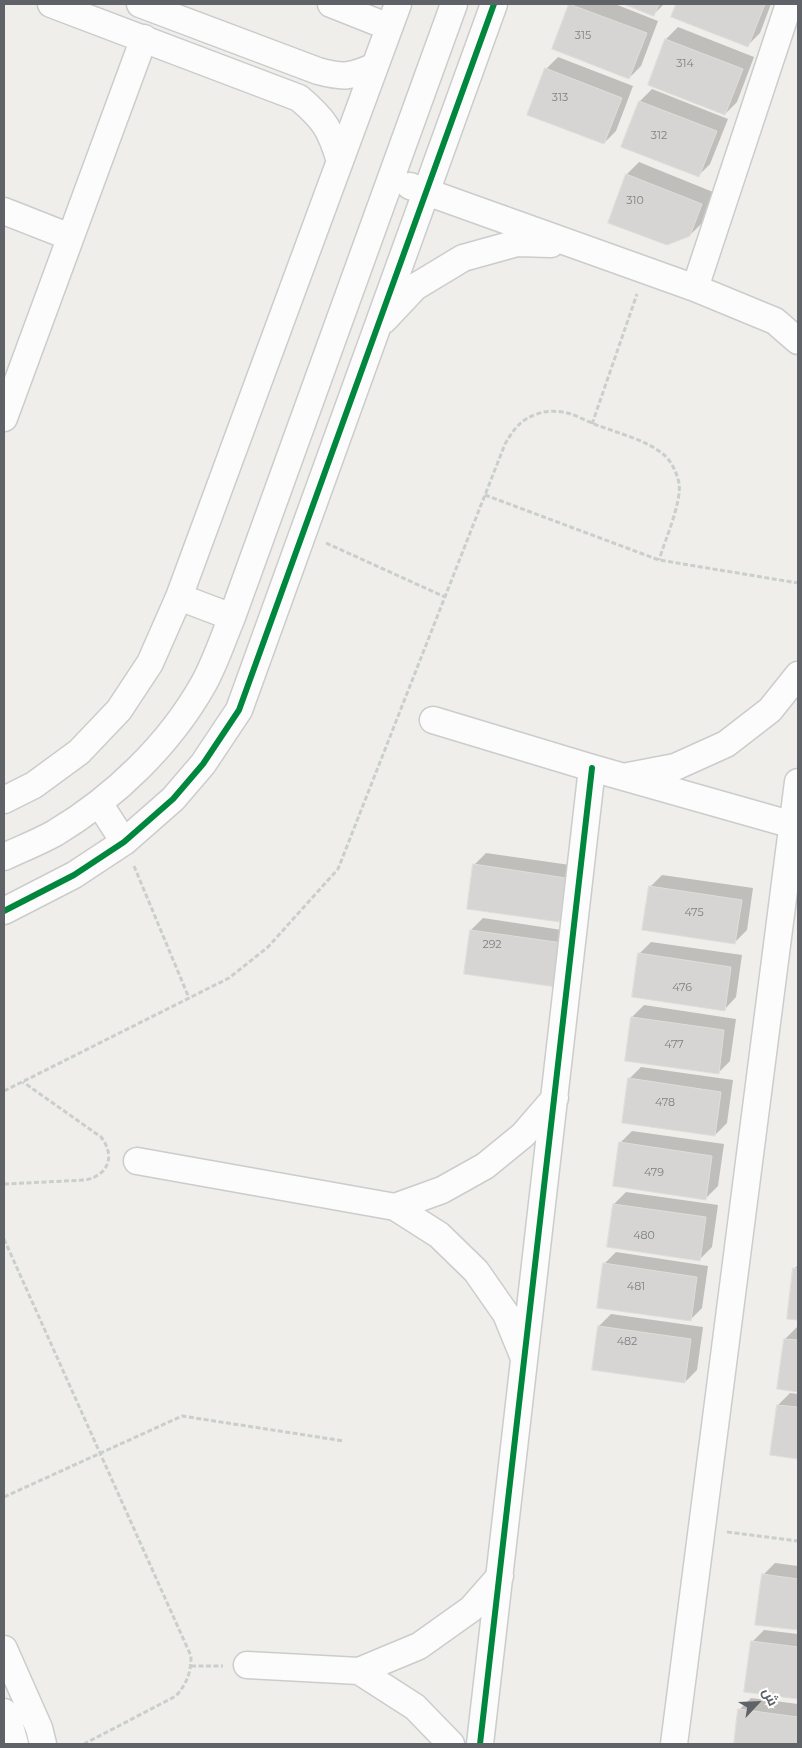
<!DOCTYPE html>
<meta charset="utf-8">
<style>
body{margin:0}
#map{position:relative;width:802px;height:1748px;overflow:hidden;background:#efeeea;font-family:Montserrat,Cairo,sans-serif}
canvas{display:block}
.frame{position:absolute;inset:0;border:5px solid #5f6368;pointer-events:none}
.north{position:absolute;left:732px;top:1678px;width:50px;height:50px;-webkit-text-stroke:4px #fff;paint-order:stroke;rotate:65deg;font-size:14px;font-weight:700;line-height:20px;text-align:center;color:#5f6368}
.north::after{content:'';display:block;margin:auto;width:18px;height:22px;background:#5f6368;clip-path:polygon(50% 0,100% 100%,50% 72%,0 100%)}
</style>
<div id="map">
<canvas width="802" height="1748"></canvas>
<div class="frame"></div>
<div class="north">ش</div>
</div>
<script>
const c = document.querySelector('canvas').getContext('2d');
c.lineJoin = 'round';
function fillPath(path, color) {
  c.fillStyle = color;
  c.fill(path, 'evenodd');
}
function strokePath(path, color, width, dash) {
  c.strokeStyle = color;
  c.lineWidth = width;
  c.lineCap = dash ? 'butt' : 'round';
  c.setLineDash(dash || []);
  c.stroke(path);
}
function label(font, color, halo, rows, align = 'center') {
  c.font = font + ' Montserrat,sans-serif';
  c.lineWidth = 4;
  c.setLineDash([]);
  c.textBaseline = 'middle';
  c.strokeStyle = halo;
  c.fillStyle = color;
  for (const [text, x, y, turn = 0] of rows) {
    c.save();
    c.translate(x, y);
    c.rotate((+turn || 0) * Math.PI / 180);
    c.textAlign = isNaN(turn) ? turn : align;
    if (halo) c.strokeText(text, 0, 0);
    c.fillText(text, 0, 0);
    c.restore();
  }
}
fillPath(new Path2D(`
 M 571,4 L 615,4 L 658,21 L 641,66 L 629,78 L 554,48 Z
 M 627,4 L 664,4 L 654,14 Z
 M 677,4 L 771,4 L 760,33 L 748,45 L 672,16 Z
 M 678,27 L 754,57 L 737,102 L 725,114 L 649,84 L 666,39 Z
 M 558,57 L 633,86 L 616,131 L 604,143 L 546,69 Z
 M 652,89 L 728,119 L 710,164 L 698,176 L 623,147 L 640,101 Z
 M 639,162 L 713,192 L 702,223 L 690,235 L 609,222 L 627,174 Z
 M 486,853 L 577,866 L 572,908 L 560,920 L 474,865 Z
 M 662,875 L 753,888 L 747,930 L 735,942 L 650,887 Z
 M 483,918 L 575,932 L 568,974 L 471,930 Z
 M 651,942 L 742,955 L 736,997 L 725,1009 L 639,954 Z
 M 644,1005 L 736,1019 L 730,1061 L 718,1073 L 632,1017 Z
 M 641,1067 L 733,1080 L 727,1123 L 715,1135 L 629,1079 Z
 M 632,1131 L 724,1144 L 718,1186 L 706,1198 L 620,1143 Z
 M 626,1192 L 718,1205 L 712,1247 L 700,1259 L 614,1204 Z
 M 616,1252 L 708,1266 L 702,1308 L 690,1320 L 604,1264 Z
 M 798,1265 L 798,1319 L 788,1318 L 794,1269 Z
 M 611,1314 L 703,1327 L 697,1370 L 685,1382 L 599,1326 Z
 M 797,1327 L 798,1327 L 798,1391 L 779,1388 L 785,1339 Z
 M 790,1393 L 798,1394 L 798,1458 L 771,1454 L 778,1405 Z
 M 775,1563 L 798,1566 L 798,1629 L 756,1624 L 763,1575 Z
 M 764,1630 L 798,1634 L 798,1697 L 745,1691 L 752,1642 Z
 M 751,1698 L 798,1704 L 798,1744 L 735,1744 L 739,1710 Z`), '#0003');
const building = new Path2D(`
 M 569,4 L 647,33 L 629,79 L 552,49 Z
 M 624,4 L 659,4 L 654,16 Z
 M 676,4 L 765,4 L 748,47 L 671,17 Z
 M 665,39 L 743,69 L 725,115 L 648,85 Z
 M 545,68 L 622,98 L 604,144 L 527,115 Z
 M 639,101 L 717,131 L 699,177 L 621,147 Z
 M 626,174 L 702,204 L 690,236 L 667,245 L 608,223 Z
 M 473,864 L 566,878 L 560,922 L 467,909 Z
 M 649,886 L 742,900 L 735,944 L 642,930 Z
 M 470,930 L 563,943 L 557,987 L 464,974 Z
 M 638,953 L 731,967 L 725,1011 L 632,997 Z
 M 631,1017 L 724,1030 L 719,1074 L 625,1061 Z
 M 628,1078 L 721,1092 L 715,1136 L 622,1123 Z
 M 619,1142 L 712,1156 L 706,1200 L 613,1186 Z
 M 613,1204 L 706,1217 L 700,1261 L 607,1247 Z
 M 603,1263 L 697,1277 L 691,1321 L 597,1308 Z
 M 793,1268 L 798,1269 L 798,1320 L 787,1319 Z
 M 598,1326 L 691,1339 L 685,1383 L 592,1370 Z
 M 784,1339 L 798,1340 L 798,1392 L 777,1389 Z
 M 777,1405 L 798,1407 L 798,1459 L 770,1455 Z
 M 762,1574 L 798,1579 L 798,1630 L 755,1625 Z
 M 751,1641 L 798,1647 L 798,1699 L 744,1692 Z
 M 738,1709 L 798,1717 L 798,1744 L 734,1744 Z`);
fillPath(building, '#d6d5d3');
strokePath(building, '#deddd9', 1);
const minor = new Path2D(`
 M 51,4 L 299,98 C 325,120 330,129 340,161
 M 140,4 L 318,71 C 344,78 351,77 375,66
 M 331,4 L 389,27
 M 410,186 L 695,288 L 775,321 L 798,341
 M 4,211 L 70,237
 M 695,288 L 789,4
 M 384,320 L 415,287 L 463,258 L 517,243 L 551,244
 M 4,418 L 144,38
 M 179,597 L 232,617
 M 433,720 L 592,768 L 793,825
 M 628,776 L 675,767 L 726,744 L 770,710 L 798,675
 M 4,800 L 34,785 L 79,752 L 119,710 L 150,663 L 179,597 L 398,4
 M 99,803 L 124,842
 M 4,857 C 21,849 39,842 55,833 C 115,797 170,744 204,683 C 215,663 223,639 232,617 L 454,4
 M 4,911 L 74,875 L 124,842 L 173,799 L 203,764 L 239,710 L 494,4
 M 137,1161 L 395,1207 L 439,1235 L 476,1271 L 506,1314 L 524,1358
 M 395,1207 L 442,1190 L 485,1166 L 523,1135 L 555,1098
 M 4,1649 L 39,1728 L 43,1744
 M 247,1665 L 359,1671 L 419,1646 L 471,1609 L 500,1576
 M 359,1671 L 415,1707 L 451,1744
 M 4,1712 L 10,1726 L 15,1744
 M 480,1744 L 592,768
 M 674,1744 L 798,782`);
strokePath(minor, '#cbcccc', 29);
strokePath(new Path2D(`
 M 592,424 L 637,294
 M 485,495 L 659,560 L 798,583
 M 326,543 L 445,597
 M 134,866 L 189,998
 M 4,1091 L 229,978 L 268,947 L 338,869 L 505,444 C 513,430 521,419 537,414 C 547,410 558,411 567,413 C 576,415 584,420 592,423 C 613,432 641,438 659,451 C 670,458 676,470 679,483 C 682,502 665,540 659,560
 M 4,1184 L 86,1180 C 108,1175 116,1156 101,1137 L 23,1082
 M 4,1239 L 191,1656 C 191,1673 187,1683 176,1696 L 84,1744
 M 4,1497 L 182,1416 L 344,1441
 M 727,1532 L 798,1541
 M 191,1666 L 223,1666`), '#cacfcc', 3, [5, 2.5]);
strokePath(minor, '#fdfcfc', 26);
strokePath(new Path2D(`
 M 4,911 L 74,875 L 124,842 L 173,799 L 203,764 L 239,710 L 494,4
 M 480,1744 L 592,768`), '#00873e', 6);
label('11px', '#7e8184', null, [
 ["315",583,36],
 ["314",685,64],
 ["313",560,98],
 ["312",659,136],
 ["310",635,201],
 ["475",694,913],
 ["292",492,945],
 ["476",682,988],
 ["477",674,1045],
 ["478",665,1103],
 ["479",654,1173],
 ["480",644,1236],
 ["481",636,1287],
 ["482",627,1342]
]);
</script>
